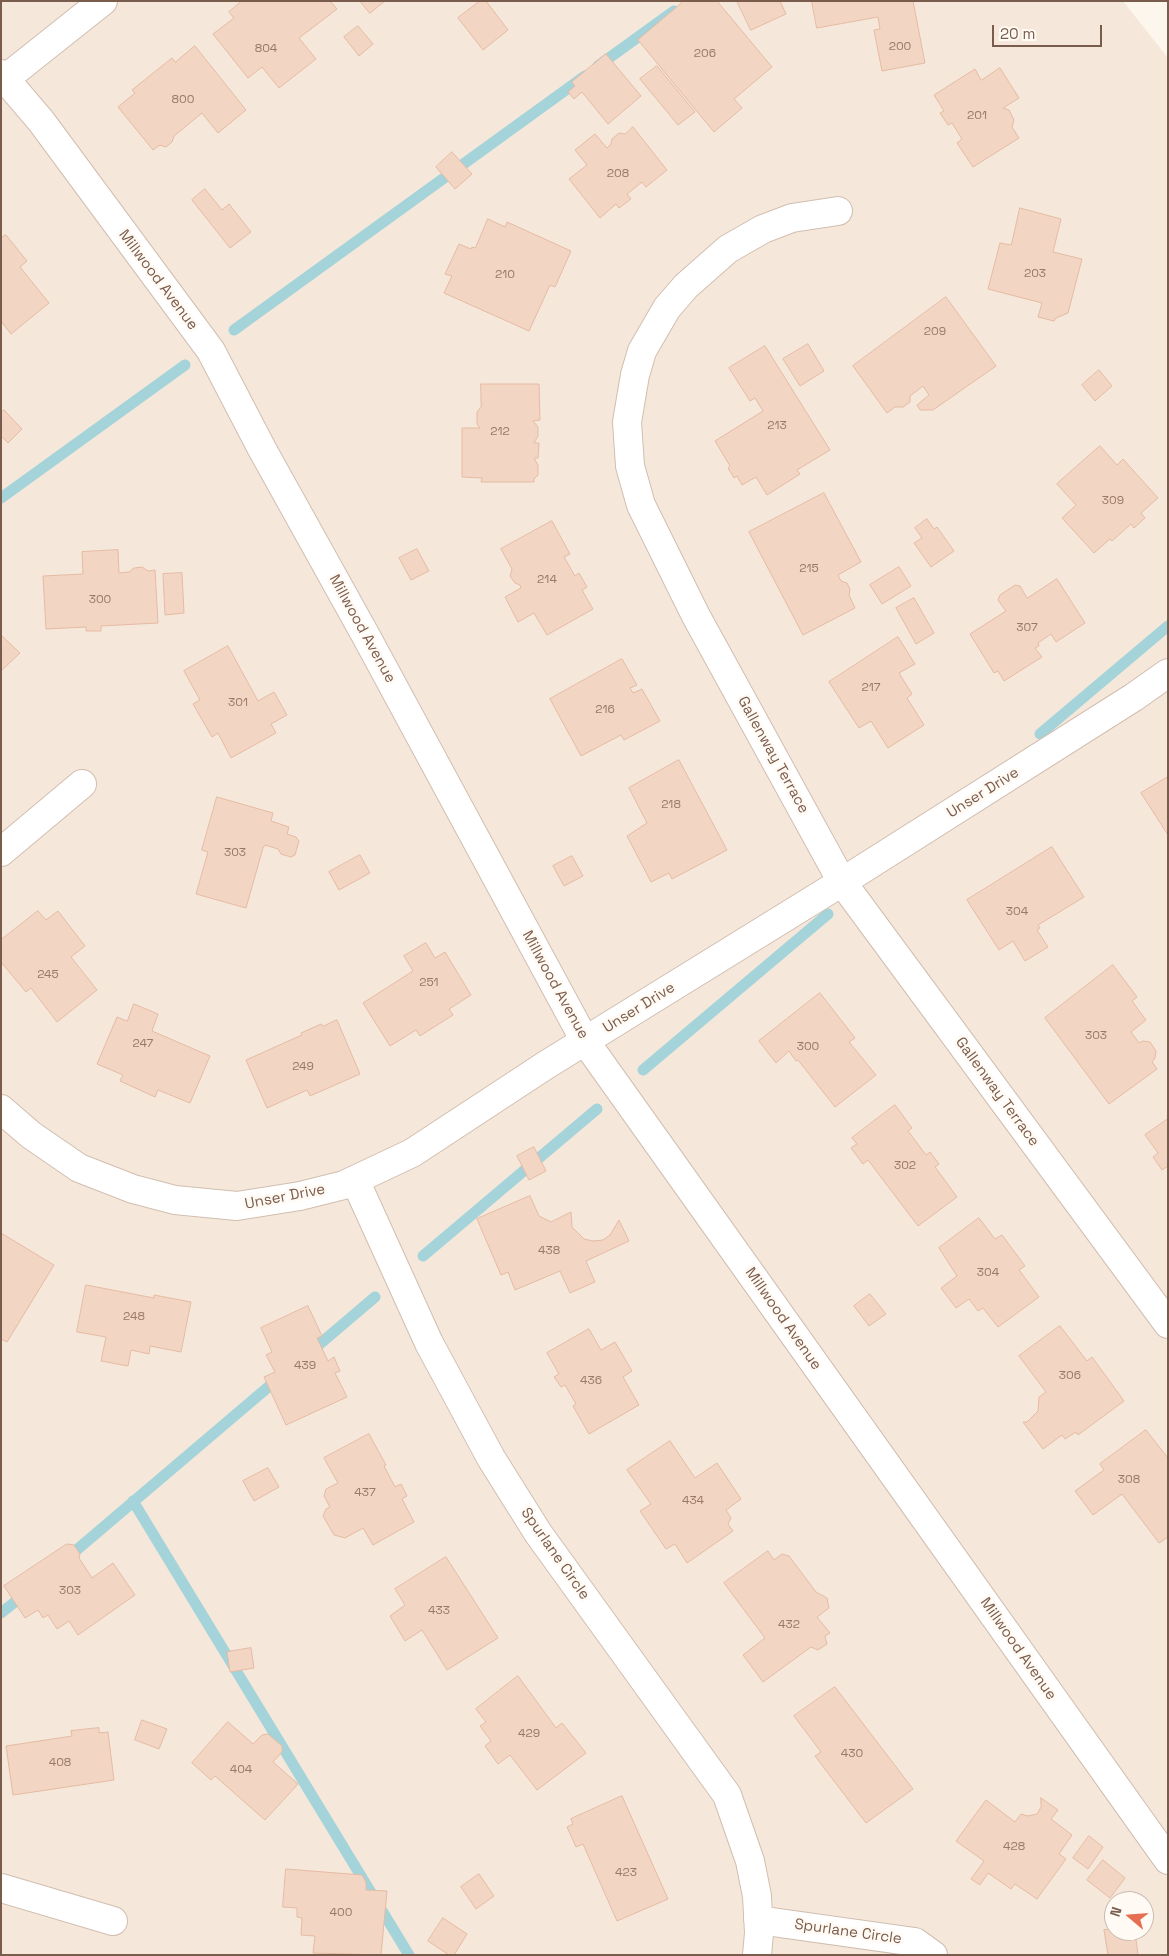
<!DOCTYPE html>
<style>
body{margin:0}
#map{position:relative;width:1169px;height:1956px;overflow:hidden;background:#fdf6ec;font-family:"Space Grotesk",sans-serif}
canvas{display:block}
.frame{position:absolute;inset:0;border:2px solid #7a5c4d;pointer-events:none}
.north{position:absolute;left:1104px;top:1891px;width:50px;height:50px;box-sizing:border-box;background:#fffaf3;border:1px solid #cabbb1;border-radius:50%;rotate:288deg;font-size:14px;font-weight:700;line-height:20px;text-align:center;color:#7a5c4d}
.north::after{content:'';display:block;margin:auto;width:18px;height:22px;background:#e76f51;clip-path:polygon(50% 0,100% 100%,50% 72%,0 100%)}
.scale{position:absolute;left:992px;top:25px;width:110px;height:22px;box-sizing:border-box;border:2px solid #7a5c4d;border-top:0;padding-left:6px;font-size:15px;line-height:18px;white-space:nowrap;color:#7a5c4d;-webkit-text-stroke:4px #fffaf3;paint-order:stroke}
</style>
<div id="map">
<canvas width="1169" height="1956"></canvas>
<div class="frame"></div>
<div class="north">N</div>
<div class="scale">20 m</div>
</div>
<script>
const c = document.querySelector('canvas').getContext('2d');
c.lineJoin = 'round';
function fillPath(path, color) {
  c.fillStyle = color;
  c.fill(path, 'evenodd');
}
function strokePath(path, color, width, dash) {
  c.strokeStyle = color;
  c.lineWidth = width;
  c.lineCap = dash ? 'butt' : 'round';
  c.setLineDash(dash || []);
  c.stroke(path);
}
function label(font, color, halo, rows, align = 'center') {
  c.font = font + ' "Space Grotesk",sans-serif';
  c.lineWidth = 5;
  c.setLineDash([]);
  c.textBaseline = 'middle';
  c.strokeStyle = halo;
  c.fillStyle = color;
  for (const [text, x, y, turn = 0] of rows) {
    c.save();
    c.translate(x, y);
    c.rotate((+turn || 0) * Math.PI / 180);
    c.textAlign = isNaN(turn) ? turn : align;
    if (halo) c.strokeText(text, 0, 0);
    c.fillText(text, 0, 0);
    c.restore();
  }
}
fillPath(new Path2D(`
 M 1,1 L 1123,1 L 1168,58 L 1168,1955 L 1,1955 ZM 1114,1901 L 1144,1901 L 1144,1931 L 1114,1931 Z`), '#f5e8da');
strokePath(new Path2D(`
 M 598,66 L 674,11
 M 234,330 L 585,76
 M 1,498 L 185,365
 M 1040,734 L 1168,626
 M 643,1070 L 828,914
 M 423,1256 L 597,1109
 M 308,1354 L 375,1297
 M 133,1501 L 409,1955
 M 66,1559 L 280,1377
 M 1,1613 L 25,1594`), '#a5d3da', 11);
const building = new Path2D(`
 M 242,1 L 330,1 L 337,9 L 299,38 L 316,59 L 279,88 L 262,67 L 248,78 L 213,34 L 234,18 L 229,12 Z
 M 360,1 L 385,1 L 370,13 Z
 M 480,1 L 486,1 L 508,30 L 483,50 L 458,18 Z
 M 684,1 L 717,1 L 772,67 L 734,99 L 742,108 L 714,132 L 638,40 Z
 M 737,1 L 780,1 L 786,14 L 751,30 Z
 M 812,1 L 913,1 L 925,63 L 882,71 L 874,30 L 880,29 L 878,17 L 817,28 Z
 M 358,26 L 373,44 L 359,56 L 344,37 Z
 M 195,46 L 246,110 L 218,133 L 202,113 L 174,136 L 172,142 L 166,147 L 160,145 L 153,150 L 118,107 L 135,93 L 132,90 L 172,58 L 175,62 Z
 M 606,54 L 641,96 L 608,124 L 582,92 L 574,99 L 568,92 L 575,86 L 572,82 Z
 M 657,66 L 695,112 L 678,125 L 640,79 Z
 M 1000,68 L 1019,98 L 1003,108 L 1009,110 L 1014,120 L 1012,127 L 1019,138 L 973,167 L 957,143 L 962,139 L 952,123 L 948,125 L 940,113 L 944,111 L 934,95 L 975,69 L 981,80 Z
 M 633,127 L 667,170 L 646,187 L 642,182 L 627,194 L 631,199 L 619,208 L 616,204 L 600,218 L 569,179 L 587,165 L 575,150 L 595,134 L 607,148 L 611,144 L 612,139 L 619,133 L 625,134 Z
 M 452,152 L 472,174 L 455,189 L 436,167 Z
 M 205,189 L 222,210 L 229,204 L 251,232 L 230,248 L 192,200 Z
 M 1020,208 L 1061,219 L 1053,252 L 1082,259 L 1068,313 L 1056,318 L 1054,321 L 1038,317 L 1042,303 L 988,289 L 1000,243 L 1011,245 Z
 M 488,219 L 505,227 L 507,222 L 571,251 L 555,287 L 550,285 L 529,331 L 444,293 L 452,276 L 445,274 L 459,244 L 471,249 L 472,247 L 475,248 Z
 M 6,235 L 27,261 L 20,267 L 49,303 L 11,334 L 1,321 L 1,238 Z
 M 946,297 L 996,366 L 933,410 L 920,410 L 917,405 L 929,395 L 923,386 L 910,396 L 910,402 L 903,407 L 895,407 L 887,413 L 853,366 Z
 M 808,344 L 824,371 L 800,386 L 783,359 Z
 M 765,346 L 830,450 L 797,470 L 800,474 L 767,495 L 756,477 L 742,485 L 737,476 L 734,478 L 728,468 L 730,466 L 715,441 L 763,411 L 755,398 L 750,401 L 729,368 Z
 M 1099,370 L 1112,386 L 1095,401 L 1082,385 Z
 M 481,384 L 539,384 L 540,420 L 533,421 L 538,427 L 538,436 L 534,443 L 539,443 L 538,458 L 534,458 L 538,465 L 538,475 L 534,479 L 534,482 L 481,482 L 482,478 L 462,477 L 462,428 L 480,428 L 477,424 L 477,412 L 481,407 Z
 M 4,410 L 22,429 L 8,443 L 1,436 L 1,413 Z
 M 1100,446 L 1117,465 L 1123,459 L 1158,498 L 1141,513 L 1145,518 L 1134,528 L 1131,524 L 1112,541 L 1110,539 L 1094,553 L 1062,518 L 1076,505 L 1057,484 Z
 M 824,493 L 861,562 L 838,575 L 841,581 L 847,583 L 850,589 L 849,595 L 855,608 L 803,635 L 749,532 Z
 M 927,519 L 934,529 L 937,527 L 954,551 L 931,567 L 914,543 L 922,538 L 915,528 Z
 M 552,521 L 570,554 L 564,557 L 575,576 L 579,573 L 587,587 L 582,590 L 593,609 L 547,635 L 534,613 L 518,622 L 505,597 L 521,588 L 520,585 L 515,583 L 510,576 L 512,569 L 501,549 Z
 M 417,549 L 429,571 L 411,580 L 399,558 Z
 M 118,550 L 119,573 L 129,572 L 134,568 L 142,567 L 148,571 L 155,570 L 158,623 L 101,626 L 101,631 L 86,631 L 86,627 L 46,629 L 43,576 L 83,574 L 82,552 Z
 M 899,567 L 911,586 L 882,604 L 870,585 Z
 M 182,573 L 184,613 L 165,615 L 163,574 Z
 M 1057,579 L 1085,623 L 1056,642 L 1051,634 L 1038,643 L 1039,646 L 1035,648 L 1042,657 L 1004,681 L 998,671 L 994,673 L 970,634 L 1006,611 L 998,600 L 1000,595 L 1015,585 L 1020,586 L 1027,598 Z
 M 914,598 L 934,633 L 916,644 L 896,608 Z
 M 1,635 L 20,653 L 1,671 Z
 M 898,637 L 915,664 L 899,673 L 912,694 L 907,698 L 924,725 L 888,748 L 871,721 L 859,728 L 829,682 Z
 M 228,646 L 258,701 L 274,692 L 287,715 L 271,724 L 276,733 L 231,758 L 218,733 L 212,737 L 193,704 L 200,700 L 184,671 Z
 M 622,659 L 637,685 L 630,688 L 633,693 L 642,689 L 660,721 L 624,740 L 621,735 L 581,756 L 550,699 Z
 M 679,760 L 727,850 L 672,879 L 669,873 L 651,882 L 627,836 L 647,823 L 629,788 Z
 M 1168,777 L 1168,835 L 1141,793 Z
 M 217,797 L 273,813 L 271,821 L 289,827 L 287,834 L 296,837 L 299,841 L 295,855 L 291,857 L 281,854 L 278,849 L 265,845 L 263,848 L 246,908 L 196,894 L 208,852 L 202,850 Z
 M 1052,847 L 1084,897 L 1038,925 L 1040,928 L 1037,930 L 1048,947 L 1025,961 L 1013,941 L 999,950 L 967,900 Z
 M 360,855 L 370,873 L 339,890 L 329,872 Z
 M 572,856 L 583,876 L 564,886 L 553,866 Z
 M 38,911 L 46,920 L 58,911 L 85,946 L 71,957 L 97,990 L 57,1022 L 31,988 L 26,992 L 1,962 L 1,940 Z
 M 426,943 L 435,958 L 445,952 L 471,995 L 449,1009 L 453,1015 L 420,1036 L 416,1030 L 390,1046 L 363,1003 L 413,971 L 404,956 Z
 M 1113,965 L 1137,997 L 1132,1001 L 1146,1020 L 1131,1032 L 1139,1043 L 1143,1041 L 1150,1042 L 1156,1051 L 1155,1058 L 1152,1062 L 1157,1069 L 1109,1104 L 1045,1018 Z
 M 820,993 L 855,1038 L 849,1042 L 876,1075 L 835,1107 L 798,1060 L 796,1061 L 789,1051 L 776,1063 L 759,1041 Z
 M 134,1004 L 158,1014 L 152,1031 L 210,1056 L 190,1103 L 158,1090 L 155,1097 L 120,1081 L 123,1075 L 97,1064 L 117,1017 L 127,1021 Z
 M 337,1020 L 360,1074 L 310,1096 L 307,1090 L 267,1108 L 246,1060 L 302,1035 L 301,1033 L 321,1024 L 323,1026 Z
 M 895,1105 L 912,1128 L 908,1131 L 926,1155 L 930,1152 L 939,1164 L 935,1167 L 957,1197 L 918,1226 L 868,1160 L 863,1164 L 851,1148 L 857,1144 L 852,1138 Z
 M 1168,1119 L 1168,1166 L 1162,1170 L 1153,1157 L 1158,1153 L 1145,1135 Z
 M 534,1147 L 546,1171 L 529,1180 L 517,1156 Z
 M 530,1196 L 539,1216 L 551,1222 L 571,1212 L 572,1227 L 584,1239 L 593,1241 L 603,1240 L 610,1235 L 619,1220 L 629,1241 L 586,1261 L 595,1282 L 570,1293 L 560,1271 L 515,1290 L 508,1272 L 501,1275 L 477,1219 Z
 M 979,1218 L 995,1239 L 1002,1235 L 1025,1266 L 1019,1270 L 1039,1297 L 998,1327 L 983,1308 L 978,1311 L 969,1299 L 956,1308 L 941,1288 L 957,1276 L 939,1248 Z
 M 1,1233 L 54,1265 L 7,1342 L 1,1339 Z
 M 86,1285 L 154,1298 L 154,1295 L 191,1302 L 181,1352 L 150,1346 L 149,1354 L 131,1350 L 128,1366 L 101,1361 L 106,1337 L 77,1332 Z
 M 870,1294 L 886,1314 L 869,1326 L 854,1306 Z
 M 308,1306 L 322,1336 L 317,1338 L 328,1361 L 334,1357 L 340,1371 L 335,1373 L 347,1397 L 286,1425 L 264,1377 L 275,1372 L 266,1355 L 272,1352 L 261,1328 Z
 M 1060,1326 L 1087,1361 L 1092,1357 L 1124,1401 L 1078,1435 L 1076,1432 L 1065,1439 L 1062,1435 L 1043,1449 L 1023,1422 L 1027,1422 L 1038,1411 L 1039,1397 L 1046,1392 L 1019,1356 Z
 M 589,1329 L 601,1350 L 615,1342 L 632,1371 L 623,1377 L 639,1405 L 589,1434 L 573,1406 L 576,1404 L 565,1385 L 561,1387 L 554,1377 L 559,1374 L 547,1353 Z
 M 1146,1430 L 1168,1458 L 1168,1537 L 1159,1543 L 1122,1494 L 1093,1515 L 1075,1491 L 1104,1470 L 1100,1464 Z
 M 369,1434 L 386,1465 L 384,1466 L 395,1487 L 401,1484 L 407,1496 L 402,1499 L 414,1522 L 373,1545 L 363,1528 L 345,1538 L 334,1535 L 323,1516 L 326,1509 L 330,1507 L 324,1496 L 326,1489 L 338,1483 L 324,1458 Z
 M 670,1441 L 695,1478 L 717,1463 L 741,1499 L 726,1510 L 731,1518 L 728,1524 L 733,1531 L 687,1563 L 675,1544 L 666,1549 L 640,1511 L 651,1504 L 627,1470 Z
 M 268,1468 L 279,1487 L 254,1501 L 243,1481 Z
 M 67,1544 L 74,1545 L 80,1554 L 79,1558 L 92,1578 L 113,1563 L 135,1595 L 78,1635 L 69,1621 L 57,1629 L 48,1615 L 43,1618 L 38,1610 L 25,1618 L 4,1586 Z
 M 768,1551 L 774,1560 L 782,1554 L 789,1556 L 816,1592 L 827,1598 L 829,1608 L 817,1617 L 830,1633 L 825,1636 L 827,1644 L 818,1650 L 811,1647 L 763,1682 L 743,1655 L 765,1638 L 724,1583 Z
 M 446,1557 L 498,1638 L 447,1670 L 422,1630 L 405,1641 L 390,1616 L 405,1605 L 395,1589 Z
 M 251,1648 L 254,1668 L 230,1672 L 227,1652 Z
 M 518,1676 L 556,1728 L 562,1723 L 586,1753 L 537,1790 L 510,1755 L 498,1764 L 485,1746 L 491,1741 L 480,1726 L 486,1722 L 476,1709 Z
 M 835,1687 L 913,1789 L 866,1823 L 815,1756 L 821,1752 L 794,1716 Z
 M 142,1720 L 167,1729 L 159,1749 L 135,1740 Z
 M 228,1722 L 253,1744 L 262,1735 L 268,1734 L 282,1746 L 282,1752 L 273,1762 L 298,1784 L 265,1820 L 215,1776 L 211,1780 L 192,1763 Z
 M 99,1728 L 99,1733 L 108,1732 L 114,1780 L 13,1795 L 6,1746 L 72,1736 L 71,1731 Z
 M 622,1796 L 668,1899 L 617,1921 L 583,1844 L 576,1847 L 567,1827 L 573,1824 L 571,1819 Z
 M 1041,1798 L 1058,1810 L 1051,1819 L 1072,1835 L 1059,1854 L 1066,1859 L 1037,1899 L 1015,1884 L 1011,1889 L 988,1873 L 980,1885 L 971,1879 L 984,1861 L 956,1841 L 986,1800 L 1015,1822 L 1021,1814 L 1028,1816 L 1037,1814 L 1041,1807 Z
 M 1089,1836 L 1103,1847 L 1088,1869 L 1073,1858 Z
 M 1103,1860 L 1125,1878 L 1110,1898 L 1087,1880 Z
 M 286,1869 L 362,1875 L 366,1882 L 366,1890 L 387,1891 L 381,1955 L 313,1953 L 315,1936 L 301,1935 L 302,1918 L 297,1917 L 297,1908 L 283,1907 Z
 M 479,1874 L 494,1896 L 476,1909 L 461,1887 Z
 M 443,1918 L 467,1934 L 454,1955 L 449,1955 L 428,1941 Z
 M 1114,1929 L 1114,1931 L 1135,1931 L 1138,1955 L 1108,1955 L 1104,1930 Z`);
fillPath(building, '#f3d5c3');
strokePath(building, '#e6bba3', 1);
const minor = new Path2D(`
 M 1,74 L 41,121 L 211,351 L 262,449 L 366,636 L 585,1041 L 1168,1860
 M 1,82 L 103,1
 M 838,211 L 792,218 L 763,229 L 728,249 L 686,286 L 667,308 L 642,351 L 635,375 L 627,422 L 630,466 L 641,505 L 696,616 L 842,882 L 1168,1324
 M 1,852 L 82,784
 M 1,1109 L 31,1135 L 79,1168 L 133,1189 L 175,1200 L 237,1206 L 300,1196 L 344,1185 L 412,1153 L 546,1065 L 842,882 L 1134,697 L 1168,673
 M 355,1180 L 429,1343 L 491,1458 L 538,1533 L 727,1795 L 750,1861 L 757,1896 L 759,1933 L 757,1955
 M 1,1888 L 113,1921
 M 758,1920 L 915,1942 L 933,1955`);
strokePath(minor, '#d1beb0', 30);
strokePath(minor, '#fff', 28);
label('12px', '#987a6a', null, [
 ["200",900,47],
 ["804",266,49],
 ["206",705,54],
 ["800",183,100],
 ["201",977,116],
 ["208",618,174],
 ["203",1035,274],
 ["210",505,275],
 ["209",935,332],
 ["213",777,426],
 ["212",500,432],
 ["309",1113,501],
 ["215",809,569],
 ["214",547,580],
 ["300",100,600],
 ["307",1027,628],
 ["217",871,688],
 ["301",238,703],
 ["216",605,710],
 ["218",671,805],
 ["303",235,853],
 ["304",1017,912],
 ["245",48,975],
 ["251",429,983],
 ["303",1096,1036],
 ["247",143,1044],
 ["300",808,1047],
 ["249",303,1067],
 ["302",905,1166],
 ["438",549,1251],
 ["304",988,1273],
 ["248",134,1317],
 ["439",305,1366],
 ["306",1070,1376],
 ["436",591,1381],
 ["308",1129,1480],
 ["437",365,1493],
 ["434",693,1501],
 ["303",70,1591],
 ["433",439,1611],
 ["432",789,1625],
 ["429",529,1734],
 ["430",852,1754],
 ["408",60,1763],
 ["404",241,1770],
 ["428",1014,1847],
 ["423",626,1873],
 ["400",341,1913]
]);
label('15px', '#7a5c4d', '#fffaf3', [
 ["Millwood Avenue",158,280,53],
 ["Millwood Avenue",362,629,61],
 ["Gallenway Terrace",773,755,61],
 ["Unser Drive",983,793,-32],
 ["Millwood Avenue",555,985,61],
 ["Unser Drive",639,1008,-32],
 ["Gallenway Terrace",997,1092,54],
 ["Unser Drive",285,1197,-11],
 ["Millwood Avenue",783,1319,55],
 ["Spurlane Circle",555,1554,55],
 ["Millwood Avenue",1018,1649,55],
 ["Spurlane Circle",848,1932,8]
]);
</script>
